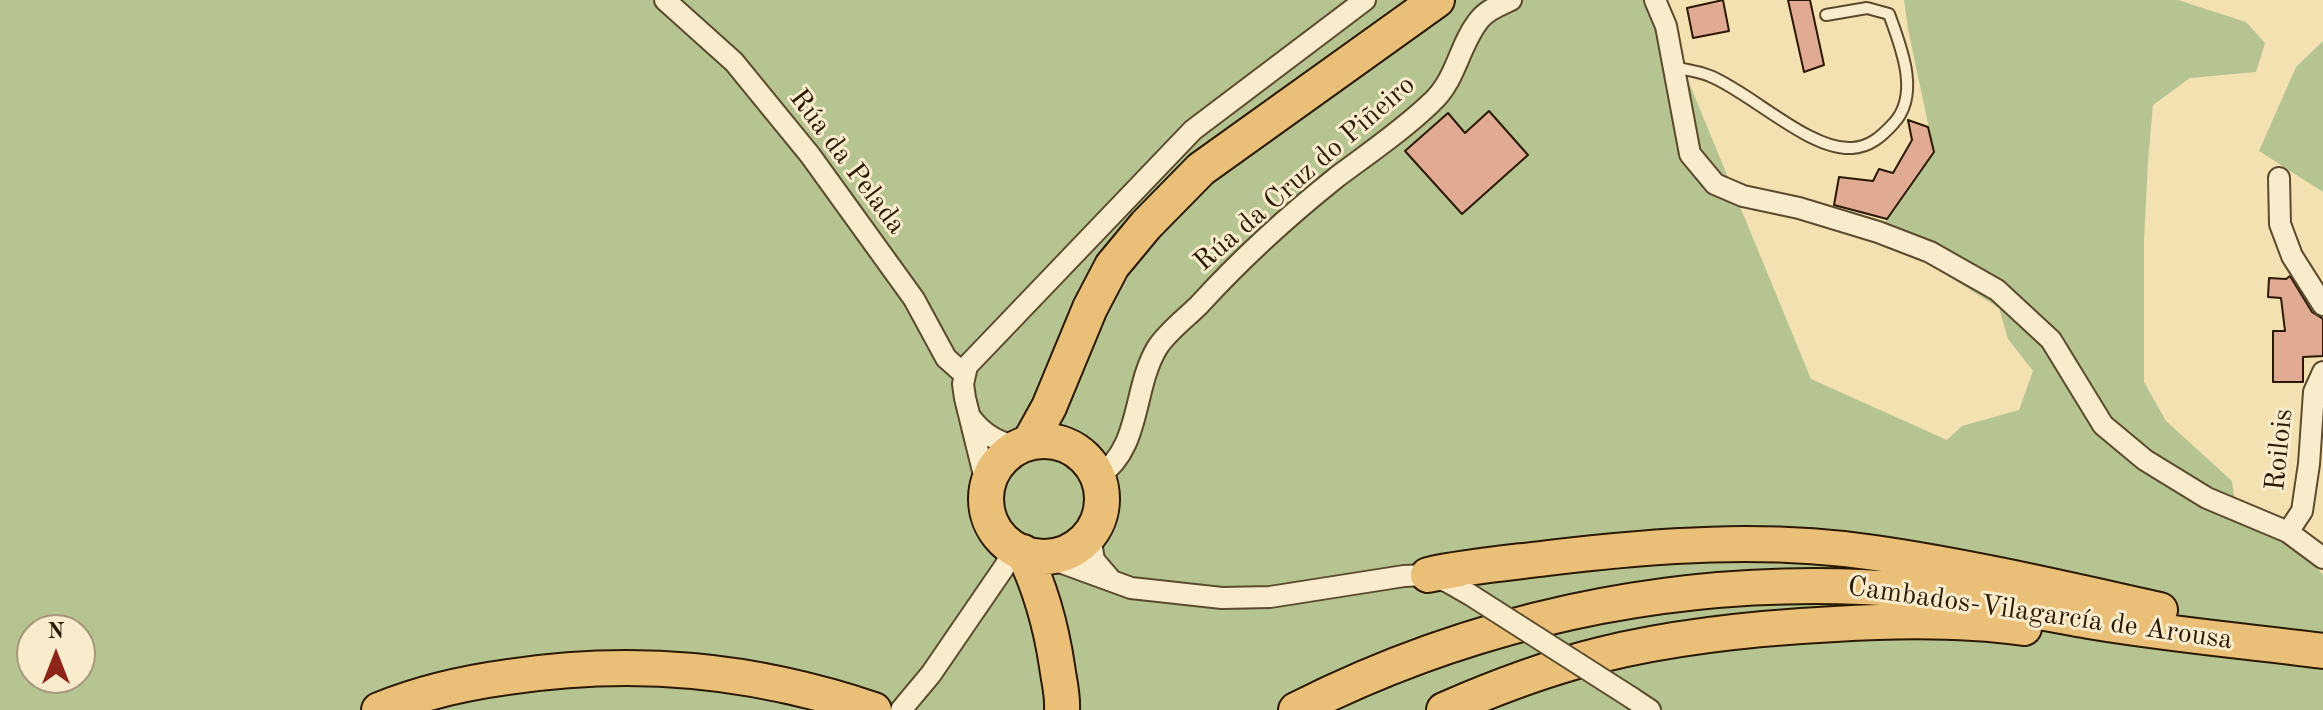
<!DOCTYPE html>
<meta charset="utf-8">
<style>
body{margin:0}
#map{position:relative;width:2323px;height:710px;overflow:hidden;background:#f4e1b2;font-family:"Old Standard TT",serif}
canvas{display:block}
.north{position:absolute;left:16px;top:614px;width:80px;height:80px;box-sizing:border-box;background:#f8eccd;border:2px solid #a6977b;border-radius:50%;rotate:0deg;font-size:22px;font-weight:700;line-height:32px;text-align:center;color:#2a1801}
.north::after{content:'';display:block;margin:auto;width:28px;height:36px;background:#8f2418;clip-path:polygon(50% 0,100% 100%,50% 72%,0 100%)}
</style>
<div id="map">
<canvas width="2323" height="710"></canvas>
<div class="north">N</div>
</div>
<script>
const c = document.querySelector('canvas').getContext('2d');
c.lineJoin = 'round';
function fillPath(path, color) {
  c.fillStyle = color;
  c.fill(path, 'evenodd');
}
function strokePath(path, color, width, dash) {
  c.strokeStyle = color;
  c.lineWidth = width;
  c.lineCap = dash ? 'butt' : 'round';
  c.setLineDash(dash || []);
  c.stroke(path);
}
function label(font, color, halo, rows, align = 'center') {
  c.font = font + ' "Old Standard TT",serif';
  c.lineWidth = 6;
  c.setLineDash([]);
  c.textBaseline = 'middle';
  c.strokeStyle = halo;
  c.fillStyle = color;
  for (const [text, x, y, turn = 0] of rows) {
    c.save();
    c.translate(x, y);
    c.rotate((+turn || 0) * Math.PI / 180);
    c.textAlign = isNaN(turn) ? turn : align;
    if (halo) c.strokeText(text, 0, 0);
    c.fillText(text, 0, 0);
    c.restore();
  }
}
fillPath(new Path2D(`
 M 0,0 L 1655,0 L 1811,379 L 1947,440 L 1962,426 L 2019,410 L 2033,371 L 2008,339 L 1999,308 L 1878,232 L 1934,152 L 1908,29 L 1904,0 L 2178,0 L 2246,22 L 2265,43 L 2256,72 L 2190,78 L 2153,105 L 2148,161 L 2144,241 L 2144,382 L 2166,421 L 2232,481 L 2236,510 L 2303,551 L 2323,575 L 2323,710 L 0,710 ZM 32,630 L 80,630 L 80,678 L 32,678 Z
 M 2323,41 L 2323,192 L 2259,151 L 2296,67 Z`), '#b5c491');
const building = new Path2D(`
 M 1723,0 L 1729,31 L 1693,38 L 1687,8 Z
 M 1788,0 L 1810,0 L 1824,65 L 1804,72 Z
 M 1489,111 L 1528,155 L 1462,214 L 1405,151 L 1448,113 L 1465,133 Z
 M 1908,120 L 1928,127 L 1934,152 L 1887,219 L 1834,205 L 1839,177 L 1873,181 L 1879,169 L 1893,173 L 1912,140 Z
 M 2290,276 L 2312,312 L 2323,319 L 2323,356 L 2303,357 L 2303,382 L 2273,382 L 2273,331 L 2285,331 L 2281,298 L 2268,297 L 2269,278 L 2286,279 Z`);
fillPath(building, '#e1aa92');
strokePath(building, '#2a1801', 2);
const service = new Path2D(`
 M 1674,67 C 1686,70 1699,71 1710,76 C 1750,92 1810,151 1852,148 C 1870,147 1882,136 1893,124 C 1921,95 1901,47 1889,14 L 1867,8 L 1826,15`);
const minor = new Path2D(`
 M 665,0 L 734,62 L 810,155 L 914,299 L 946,358 L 964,374
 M 1655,0 L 1666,26 L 1690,154 L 1715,184 L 1743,196 L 1799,208 L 1878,232 L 1930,252 L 1997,290 L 2051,340 L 2103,425 L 2145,460 L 2207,498 L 2288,532 L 2323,558
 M 2279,178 L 2280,224 L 2292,256 L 2323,305
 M 971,418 C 984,435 998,442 1018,447
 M 1098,477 C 1142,447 1132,390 1157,348 C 1167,332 1186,318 1199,305 C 1241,259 1288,216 1337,177 C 1369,153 1403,130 1432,102 C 1457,79 1459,44 1480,19 C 1487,10 1500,5 1511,0
 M 987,487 L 965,398 L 963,384 L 967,366 L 1193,130 L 1365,0
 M 2288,532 L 2302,511 L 2309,464 L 2314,392 L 2323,372
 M 1090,536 L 1094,560 L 1112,581
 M 1046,557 L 1131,588 L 1222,598 L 1270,597 L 1404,576 L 1428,575 L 1448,582 L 1469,594
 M 1632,698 L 1650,710
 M 901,710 L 931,674 L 1005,566 L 1014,548`);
const primary = new Path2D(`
 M986 499a58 58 0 1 1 116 0a58 58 0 1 1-116 0Z
 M 1029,443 L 1049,407 L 1090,308 L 1112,266 L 1146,225 L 1201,169 L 1437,0
 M 1023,552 C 1041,589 1051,626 1057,666 C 1059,681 1063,695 1062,710
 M 379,710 C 420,693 464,683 508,677 C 635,658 752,669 874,710`);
const trunk = new Path2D(`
 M 1428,575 C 1468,566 1508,563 1548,558 C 1656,545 1766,537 1875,553 C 1971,567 2065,589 2160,610
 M 1296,710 C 1471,621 1666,579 1862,587 C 1939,590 2014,608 2089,621 C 2166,634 2245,641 2323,651
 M 1444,710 C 1494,688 1547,668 1600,655 C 1676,636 1756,628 1835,624 C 1897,620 1962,619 2024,628`);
strokePath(service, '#5c4a2d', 14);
strokePath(minor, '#5c4a2d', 24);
strokePath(primary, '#2a1801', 38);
strokePath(trunk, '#2a1801', 38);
strokePath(service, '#f8eccd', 10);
strokePath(minor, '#f8eccd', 20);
strokePath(primary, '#eac079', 34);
strokePath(trunk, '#eac079', 34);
const minorBridge = new Path2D(`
 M 1469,594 L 1632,698`);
strokePath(minorBridge, '#5c4a2d', 24, []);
strokePath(minorBridge, '#f8eccd', 20);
label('28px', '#2a1801', '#f8eccd', [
 ["Rúa da Pelada",847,162,53],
 ["Rúa da Cruz do Piñeiro",1305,174,-41],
 ["Roilois",2280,450,-84],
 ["Cambados-Vilagarcía de Arousa",2040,614,8]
]);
</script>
